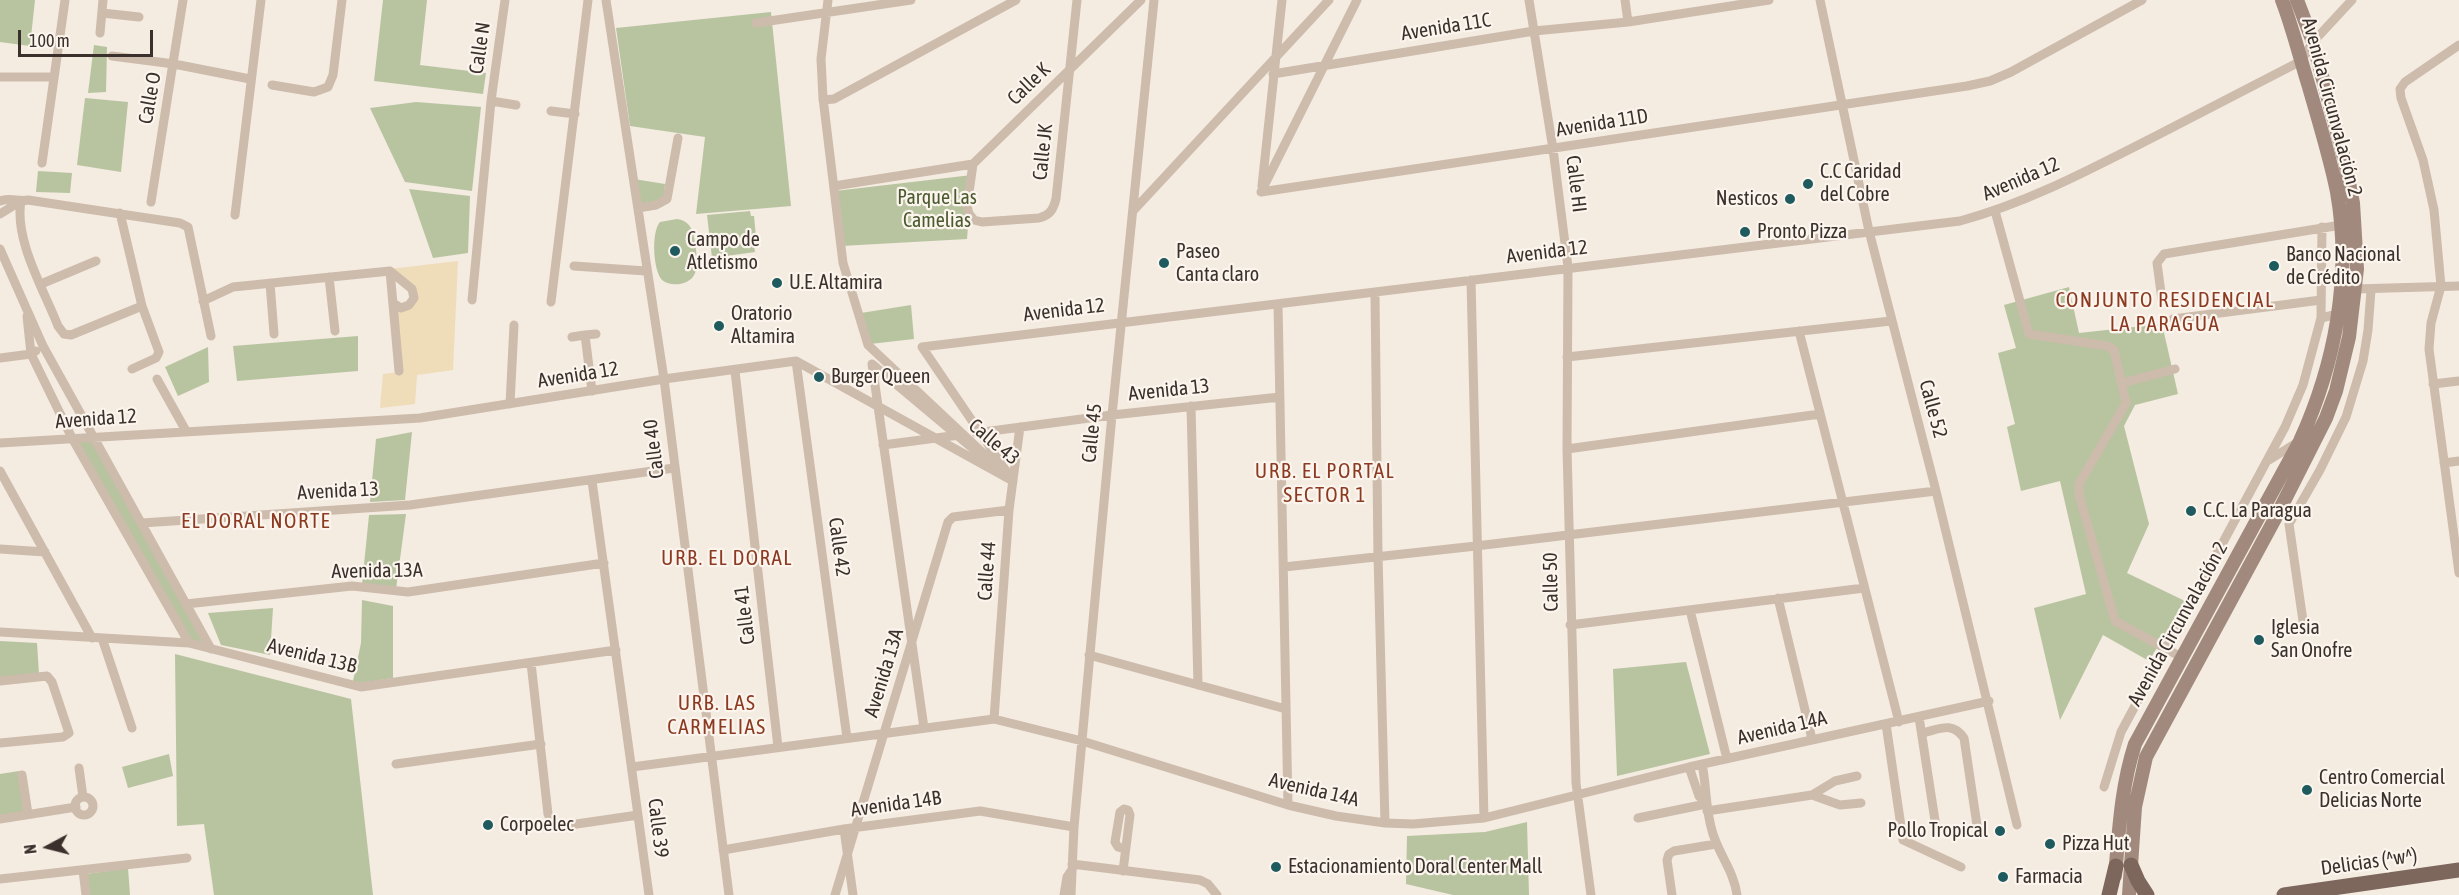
<!DOCTYPE html>
<meta charset="utf-8">
<style>
body{margin:0}
#map{position:relative;width:2459px;height:895px;overflow:hidden;background:#f4ebe1;font-family:"Asap Condensed",sans-serif}
canvas{display:block}
.north{position:absolute;left:18px;top:817px;width:60px;height:60px;-webkit-text-stroke:4px #fbf5ee;paint-order:stroke;rotate:263deg;font-size:16px;font-weight:700;line-height:24px;text-align:center;color:#3b302b}
.north::after{content:'';display:block;margin:auto;width:21px;height:27px;background:#3b302b;clip-path:polygon(50% 0,100% 100%,50% 72%,0 100%)}
.scale{position:absolute;left:18px;top:30px;width:135px;height:27px;box-sizing:border-box;border:3px solid #3b302b;border-top:0;padding-left:8px;font-size:18px;line-height:21px;white-space:nowrap;color:#3b302b;-webkit-text-stroke:4px #fbf5ee;paint-order:stroke}
</style>
<div id="map">
<canvas width="2459" height="895"></canvas>
<div class="north">N</div>
<div class="scale">100 m</div>
</div>
<script>
const c = document.querySelector('canvas').getContext('2d');
c.lineJoin = 'round';
function fillPath(path, color) {
  c.fillStyle = color;
  c.fill(path, 'evenodd');
}
function strokePath(path, color, width, dash) {
  c.strokeStyle = color;
  c.lineWidth = width;
  c.lineCap = dash ? 'butt' : 'round';
  c.setLineDash(dash || []);
  c.stroke(path);
}
function label(font, color, halo, rows, align = 'center') {
  c.font = font + ' "Asap Condensed",sans-serif';
  c.lineWidth = 4.5;
  c.setLineDash([]);
  c.textBaseline = 'middle';
  c.strokeStyle = halo;
  c.fillStyle = color;
  for (const [text, x, y, turn = 0] of rows) {
    c.save();
    c.translate(x, y);
    c.rotate((+turn || 0) * Math.PI / 180);
    c.textAlign = isNaN(turn) ? turn : align;
    if (halo) c.strokeText(text, 0, 0);
    c.fillText(text, 0, 0);
    c.restore();
  }
}
fillPath(new Path2D(`
 M 0,0 L 35,0 L 30,46 L 0,42 Z
 M 383,0 L 427,0 L 420,65 L 486,73 L 483,94 L 374,81 Z
 M 771,12 L 791,206 L 696,214 L 705,137 L 630,126 L 616,28 Z
 M 94,45 L 107,47 L 106,92 L 88,93 Z
 M 85,98 L 128,102 L 121,172 L 77,165 Z
 M 416,102 L 481,107 L 472,191 L 405,182 L 370,108 Z
 M 38,171 L 72,173 L 70,193 L 36,192 Z
 M 972,175 L 967,239 L 841,246 L 835,191 Z
 M 634,179 L 665,184 L 663,205 L 639,209 Z
 M 409,189 L 470,196 L 468,253 L 433,258 Z
 M 750,211 L 751,216 L 754,216 L 756,237 L 753,238 L 755,252 L 712,258 L 707,215 Z
 M 677,219 C 690,221 693,230 695,242 C 697,259 702,280 680,284 C 673,285 667,284 662,280 C 653,270 651,232 660,222 Z
 M 2069,287 L 2079,333 L 2162,324 L 2178,394 L 2135,405 L 2124,426 L 2149,524 L 2127,573 L 2185,601 L 2149,661 L 2103,635 L 2060,720 L 2034,608 L 2086,594 L 2060,481 L 2021,491 L 2007,427 L 2015,424 L 1998,353 L 2016,348 L 2004,305 Z
 M 911,305 L 914,339 L 870,344 L 861,313 Z
 M 358,336 L 358,371 L 237,381 L 233,346 Z
 M 208,347 L 209,382 L 178,396 L 165,367 Z
 M 412,432 L 405,500 L 370,502 L 376,439 Z
 M 93,438 L 208,647 L 190,642 L 74,439 Z
 M 406,514 L 396,589 L 362,585 L 369,515 Z
 M 362,600 L 393,606 L 393,678 L 361,683 L 353,681 L 361,643 Z
 M 273,608 L 270,655 L 221,645 L 208,613 Z
 M 0,641 L 37,643 L 39,674 L 0,678 Z
 M 175,654 L 351,699 L 373,895 L 214,895 L 204,824 L 177,826 Z
 M 1686,662 L 1710,754 L 1617,776 L 1613,669 Z
 M 169,754 L 173,776 L 128,788 L 122,767 Z
 M 19,771 L 25,813 L 0,816 L 0,774 Z
 M 1527,822 L 1529,895 L 1453,895 L 1406,884 L 1407,836 L 1485,832 Z
 M 128,868 L 130,895 L 89,895 L 86,874 Z`), '#b8c4a0');
fillPath(new Path2D(`
 M 458,261 L 453,370 L 417,375 L 415,404 L 380,408 L 383,374 L 400,372 L 394,305 L 402,309 L 415,297 L 390,269 Z`), '#efdcb8');
strokePath(new Path2D(`
 M 606,0 L 664,379 L 729,895
 M 828,0 L 821,59 L 823,98 L 843,263 L 868,345 L 1000,469
 M 1077,0 L 1056,199 C 1053,210 1050,215 1039,218 L 982,222 L 974,220 L 969,214 L 967,206 L 973,164 L 1141,0
 M 1357,0 L 1261,192 L 1967,86 L 1990,81 L 2011,72 L 2142,0
 M 1529,0 L 1553,149 L 1568,267 L 1567,449 L 1576,783 L 1591,895
 M 1625,0 L 1628,22
 M 1820,0 L 1869,231 L 1936,491 L 2017,825
 M 102,13 L 139,17
 M 756,23 L 911,0
 M 100,33 L 103,0
 M 2459,45 L 2405,82 L 2400,89 L 2401,98 L 2423,160 L 2434,210 L 2441,286 L 2431,323 L 2429,349 L 2459,573
 M 112,56 L 174,64 L 250,79
 M 1273,74 L 1534,31 L 1628,22 L 1769,0
 M 0,77 L 53,77
 M 272,85 L 314,92 L 328,87 L 333,75 L 342,0
 M 823,100 L 834,99 L 1016,0
 M 491,101 L 516,105
 M 551,111 L 575,114
 M 42,163 L 65,0
 M 834,186 L 973,164
 M 1262,186 L 1282,0
 M 0,201 C 11,197 18,202 28,200 L 180,223 L 188,227 L 211,336
 M 21,201 C 14,240 44,290 58,326 L 64,334 L 71,335 L 142,306
 M 151,202 L 183,0
 M 638,208 L 656,205 L 667,199 L 678,138
 M 1133,211 L 1329,0
 M 1995,211 L 2029,334 L 2108,346 L 2114,350 L 2126,403 L 2079,484 L 2079,495 L 2115,621 L 2183,658
 M 120,213 L 142,306 L 159,352 L 156,358 L 132,369
 M 0,214 L 21,201
 M 235,215 L 261,0
 M 0,249 L 43,346 L 211,649
 M 574,266 L 646,271
 M 390,271 L 412,289 L 414,298 L 409,305 L 401,308 L 393,303
 M 329,277 L 335,331
 M 1471,280 L 1484,818
 M 270,283 L 274,334
 M 41,284 L 96,261
 M 2355,289 L 2459,286
 M 1375,293 L 1378,556 L 1385,823
 M 472,300 L 491,101 L 505,0
 M 2162,300 L 2157,263 L 2164,254 L 2341,225
 M 203,301 L 233,287 L 390,271 L 399,371
 M 551,302 L 588,0
 M 1278,305 L 1288,805
 M 27,316 L 31,354 L 72,438 L 189,643
 M 2321,318 L 2322,227
 M 2173,319 L 2321,300
 M 1799,331 L 1899,722
 M 572,337 L 585,335
 M 1567,357 L 1891,321
 M 0,358 L 31,354 L 36,351
 M 796,361 L 847,738
 M 735,371 L 778,747
 M 157,379 L 186,431
 M 2122,383 L 2175,369
 M 2433,384 L 2459,381
 M 592,391 L 585,335 L 596,334
 M 510,404 L 514,325
 M 1191,406 L 1198,685
 M 976,433 L 1112,415 L 1280,397
 M 0,443 L 420,418 L 664,379 L 796,361 L 1013,481 L 922,347 L 1960,221 C 2027,203 2089,170 2150,139 C 2200,113 2251,87 2301,61 L 2313,42 L 2352,0
 M 883,445 L 959,435
 M 1567,449 L 1820,414
 M 2269,460 L 2298,442
 M 2444,463 L 2459,461
 M 0,471 L 92,638
 M 592,481 L 649,895
 M 142,523 L 410,505 L 674,468
 M 0,549 L 45,552
 M 1284,567 L 1476,546 L 1936,491
 M 1778,598 L 1812,739
 M 186,604 L 352,586 L 408,592 L 604,563
 M 1690,610 L 1727,759
 M 2303,621 L 2289,524 L 2320,470 L 2346,417 L 2363,361 L 2368,330 L 2371,290
 M 1570,625 L 1864,588
 M 0,632 L 189,643 L 361,687 L 616,650
 M 102,638 L 132,728
 M 1089,655 L 1286,709
 M 531,663 L 548,814 L 553,824 L 563,826 L 638,815
 M 0,681 L 47,676 L 52,682 L 69,733 L 63,737 L 0,743
 M 1919,717 L 1936,827
 M 994,719 L 1009,510 L 1020,427
 M 1886,724 L 1903,840 L 1961,867
 M 924,728 L 872,364 L 995,467
 M 1922,733 C 1940,729 1952,721 1964,738 L 1977,825
 M 396,764 L 541,744
 M 1702,764 C 1707,788 1705,810 1713,834 C 1720,856 1734,872 1737,895
 M 632,767 L 994,719 L 1082,741 L 1288,805 L 1336,816 L 1385,823 L 1413,824 L 1484,818 L 1689,767 L 1989,701
 M 1689,767 L 1699,796 L 1705,802
 M 79,768 L 83,797
 M 22,775 L 28,814
 M 2104,787 L 2121,732 L 2285,427 L 2303,385 L 2321,318 L 2338,314
 M 1812,795 L 1840,805 L 1861,803
 M75 806a9 9 0 1 1 18 0a9 9 0 1 1-18 0Z
 M 1707,811 L 1812,795 L 1835,781 L 1857,776
 M 1638,818 L 1706,804
 M 0,819 L 76,807
 M 844,829 L 853,895
 M 723,850 L 844,829 L 980,811 L 1074,827
 M 1072,864 L 1200,880 L 1208,884 L 1217,895
 M 83,870 L 86,895
 M 1123,871 L 1130,815 L 1128,810 L 1124,809 L 1120,812 L 1115,842 L 1118,847 L 1125,849
 M 0,879 L 187,858
 M 835,895 L 948,522 L 953,517 L 1009,510
 M 1064,895 L 1067,877 L 1071,871
 M 1071,895 L 1074,827 L 1112,415 L 1154,0
 M 1672,895 L 1667,860 L 1669,854 L 1674,851 L 1716,844`), '#cdbbac', 9);
strokePath(new Path2D(`
 M 2115,876 C 2119,831 2121,787 2135,744 L 2300,441 C 2335,364 2352,277 2337,192 C 2330,157 2319,122 2309,87 C 2300,58 2293,29 2282,0
 M 2129,895 L 2135,807 L 2146,757 L 2277,515 L 2326,418 L 2336,391 L 2349,337 L 2357,269 L 2353,203 L 2345,162 L 2313,42 L 2297,0`), '#a18a7d', 14);
strokePath(new Path2D(`
 M 2131,865 L 2138,881 L 2147,895
 M 2109,895 L 2116,866
 M 2284,895 L 2459,870`), '#7d675c', 15);
for (const [x, y, r, color] of [
 [1808,184,6,"#1f5a5e"],
 [1790,199,6,"#1f5a5e"],
 [1745,232,6,"#1f5a5e"],
 [675,251,6,"#1f5a5e"],
 [1164,263,6,"#1f5a5e"],
 [2274,266,6,"#1f5a5e"],
 [777,283,6,"#1f5a5e"],
 [719,326,6,"#1f5a5e"],
 [819,377,6,"#1f5a5e"],
 [2191,511,6,"#1f5a5e"],
 [2259,640,6,"#1f5a5e"],
 [2307,790,6,"#1f5a5e"],
 [488,825,6,"#1f5a5e"],
 [2000,831,6,"#1f5a5e"],
 [2050,844,6,"#1f5a5e"],
 [1276,867,6,"#1f5a5e"],
 [2003,877,6,"#1f5a5e"]
]) {
  const dot = new Path2D();
  dot.arc(x, y, r, 0, 2 * Math.PI);
  c.fillStyle = color;
  c.fill(dot);
  strokePath(dot, '#fbf5ee', 2);
}
label('20px', '#3b302b', '#fbf5ee', [
 ["Avenida 11C",1446,27,-9],
 ["Calle N",480,48,-82],
 ["Calle K",1029,84,-44],
 ["Calle O",150,98,-80],
 ["Avenida Circunvalación 2",2332,107,75],
 ["Avenida 11D",1602,123,-9],
 ["Calle JK",1043,152,-84],
 ["Avenida 12",2021,179,-23],
 ["Calle HI",1576,184,83],
 ["Avenida 12",1547,252,-7],
 ["Avenida 12",1064,310,-7],
 ["Avenida 12",578,375,-9],
 ["Avenida 13",1169,390,-6],
 ["Calle 52",1933,409,75],
 ["Avenida 12",96,419,-4],
 ["Calle 45",1092,433,-84],
 ["Calle 43",994,442,40],
 ["Calle 40",654,449,-97],
 ["Avenida 13",338,491,-3],
 ["Calle 42",839,547,82],
 ["Avenida 13A",377,571,-1],
 ["Calle 44",987,571,-86],
 ["Calle 50",1551,582,-91],
 ["Calle 41",745,615,-97],
 ["Avenida Circunvalación 2",2178,624,-61],
 ["Avenida 13B",312,656,14],
 ["Avenida 13A",884,673,-73],
 ["Avenida 14A",1782,728,-13],
 ["Avenida 14A",1314,790,13],
 ["Avenida 14B",896,804,-8],
 ["Calle 39",658,828,83],
 ["Delicias (^w^)",2369,862,-8]
]);
label('20px', '#3b302b', '#fbf5ee', [
 ["C.C Caridad",1820,172],
 ["del Cobre",1820,195],
 ["Nesticos",1778,199,"right"],
 ["Pronto Pizza",1757,232],
 ["Campo de",687,240],
 ["Atletismo",687,263],
 ["Paseo",1176,252],
 ["Canta claro",1176,275],
 ["Banco Nacional",2286,255],
 ["de Crédito",2286,278],
 ["U.E. Altamira",789,283],
 ["Oratorio",731,314],
 ["Altamira",731,337],
 ["Burger Queen",831,377],
 ["C.C. La Paragua",2203,511],
 ["Iglesia",2271,628],
 ["San Onofre",2271,651],
 ["Centro Comercial",2319,778],
 ["Delicias Norte",2319,801],
 ["Corpoelec",500,825],
 ["Pollo Tropical",1988,831,"right"],
 ["Pizza Hut",2062,844],
 ["Estacionamiento Doral Center Mall",1288,867],
 ["Farmacia",2015,877]
], 'left');
label('20px', '#4a5a2e', '#fbf5ee', [
 ["Parque Las",937,198],
 ["Camelias",937,221]
]);
c.letterSpacing = '1.5px';
label('21px', '#8c3b22', '#fbf5ee', [
 ["CONJUNTO RESIDENCIAL",2165,300],
 ["LA PARAGUA",2165,324],
 ["URB. EL PORTAL",1325,471],
 ["SECTOR 1",1325,495],
 ["EL DORAL NORTE",256,521],
 ["URB. EL DORAL",727,558],
 ["URB. LAS",717,703],
 ["CARMELIAS",717,727]
]);
c.letterSpacing = '0px';
</script>
